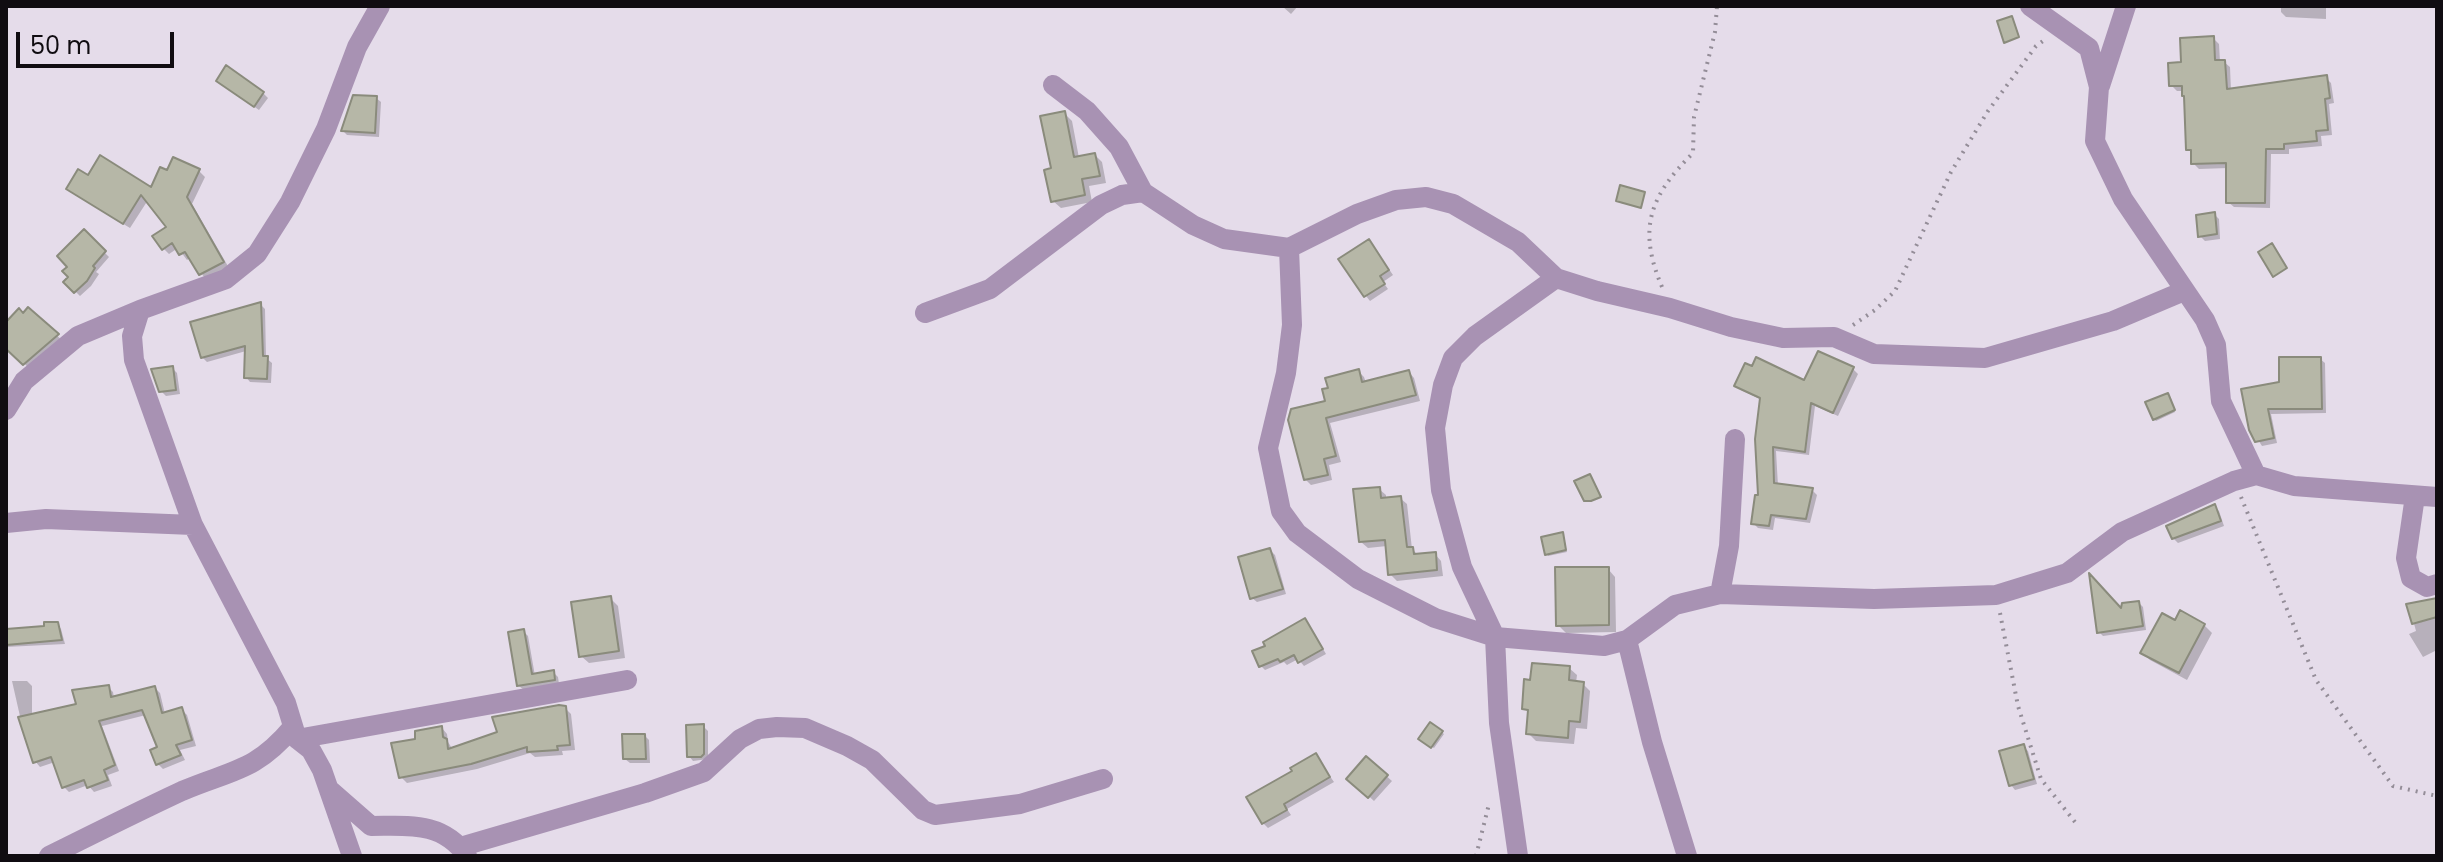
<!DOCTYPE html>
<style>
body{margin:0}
#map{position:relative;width:2443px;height:862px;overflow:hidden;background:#e5dcea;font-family:Poppins,sans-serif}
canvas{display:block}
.frame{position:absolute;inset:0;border:8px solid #100c11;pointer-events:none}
.scale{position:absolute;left:16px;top:32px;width:158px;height:36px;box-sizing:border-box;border:4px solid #100c11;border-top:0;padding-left:10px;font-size:24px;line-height:28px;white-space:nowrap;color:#100c11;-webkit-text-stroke:6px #e5dcea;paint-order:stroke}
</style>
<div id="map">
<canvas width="2443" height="862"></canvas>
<div class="frame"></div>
<div class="scale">50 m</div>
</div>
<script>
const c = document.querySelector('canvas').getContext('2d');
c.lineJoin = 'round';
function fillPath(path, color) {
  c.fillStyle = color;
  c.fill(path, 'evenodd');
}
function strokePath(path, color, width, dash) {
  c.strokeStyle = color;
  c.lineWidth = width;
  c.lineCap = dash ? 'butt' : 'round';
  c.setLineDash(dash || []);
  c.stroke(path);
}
fillPath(new Path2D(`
 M 1282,6 L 1298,6 L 1291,14 Z
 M 2281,6 L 2326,6 L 2326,19 L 2286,17 L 2281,12 Z
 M 2213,38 L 2219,44 L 2220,62 L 2224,62 L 2230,67 L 2231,91 L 2326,78 L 2331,83 L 2334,103 L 2329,104 L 2332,135 L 2321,136 L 2322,146 L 2289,149 L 2289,154 L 2271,154 L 2270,208 L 2234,207 L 2228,202 L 2228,168 L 2199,169 L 2193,163 L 2193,154 L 2188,149 L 2184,91 L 2177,91 L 2171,85 L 2183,64 Z
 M 223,85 L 263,93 L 268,98 L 259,110 Z
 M 376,98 L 381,102 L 379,137 L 347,135 L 343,131 Z
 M 1064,113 L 1072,121 L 1079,158 L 1095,155 L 1102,162 L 1106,183 L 1089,186 L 1092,202 L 1061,208 L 1053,201 L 1054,170 Z
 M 199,171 L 205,177 L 192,204 L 229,268 L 206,280 L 191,257 L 187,260 L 178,248 L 169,254 L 163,248 L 169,228 L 148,200 L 130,228 L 74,194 L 68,188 L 88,178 L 152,190 L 168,172 Z
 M 2214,214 L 2219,219 L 2220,239 L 2205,241 L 2200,236 Z
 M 84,232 L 109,257 L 96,272 L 99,274 L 91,286 L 80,296 L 66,282 L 71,277 Z
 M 1373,246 L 1393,275 L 1383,282 L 1388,289 L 1370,301 L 1366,296 Z
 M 260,304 L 265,309 L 266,358 L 272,363 L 271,383 L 250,382 L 246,377 L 246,351 L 207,362 L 202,357 Z
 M 29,310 L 65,343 L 32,371 L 7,347 L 6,341 L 6,325 L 23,316 Z
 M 2320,359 L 2325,363 L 2326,413 L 2271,414 L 2277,443 L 2262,446 L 2251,429 L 2281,383 Z
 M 173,369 L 177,373 L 180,394 L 166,396 L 161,391 Z
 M 1853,369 L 1858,374 L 1838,416 L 1815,406 L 1809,455 L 1776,451 L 1778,486 L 1812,490 L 1817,495 L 1810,523 L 1775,518 L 1773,530 L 1758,528 L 1753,523 L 1759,478 L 1762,400 L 1741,390 L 1736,386 L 1805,382 Z
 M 1358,371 L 1364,377 L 1366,383 L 1409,372 L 1414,378 L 1420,401 L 1330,423 L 1341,462 L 1329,465 L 1332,480 L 1311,485 L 1305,479 L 1327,402 Z
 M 2169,397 L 2175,412 L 2156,421 L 2154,419 Z
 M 1379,489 L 1386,495 L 1386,500 L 1400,498 L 1407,504 L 1412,549 L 1419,556 L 1435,554 L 1441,561 L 1443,576 L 1397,581 L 1390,574 L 1387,546 L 1368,548 L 1361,542 Z
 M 2214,507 L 2219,511 L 2224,526 L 2178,543 L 2173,538 Z
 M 1562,535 L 1567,552 L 1548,556 L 1547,554 Z
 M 1270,550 L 1275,555 L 1286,594 L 1257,602 L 1252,598 Z
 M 1608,569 L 1615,577 L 1616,632 L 1566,633 L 1558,625 Z
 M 610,598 L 618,606 L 625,658 L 589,663 L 581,656 Z
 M 2437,599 L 2437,650 L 2423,657 L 2409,634 L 2416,631 L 2409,605 Z
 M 2139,603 L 2143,607 L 2146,630 L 2103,636 L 2099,632 L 2123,612 Z
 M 57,624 L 61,629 L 65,644 L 6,647 L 6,631 Z
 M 1309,625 L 1326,654 L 1304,666 L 1298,659 L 1287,665 L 1284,662 L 1265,670 L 1261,666 Z
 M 2204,625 L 2212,633 L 2187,680 L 2150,660 L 2143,653 Z
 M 524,632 L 528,636 L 535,676 L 553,672 L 558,677 L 559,684 L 524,690 L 519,686 Z
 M 1569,668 L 1577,675 L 1576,683 L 1583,684 L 1590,691 L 1587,729 L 1576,728 L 1574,744 L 1536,741 L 1528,733 L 1530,714 L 1524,708 Z
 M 12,681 L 27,681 L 32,686 L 32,716 L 78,706 L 108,687 L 113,692 L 114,698 L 155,688 L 160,693 L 165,714 L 181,709 L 187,715 L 196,746 L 180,750 L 185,760 L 163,769 L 158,764 L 160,748 L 146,715 L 102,726 L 119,771 L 108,775 L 112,786 L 94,792 L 88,785 L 69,792 L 64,787 L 55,762 L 40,767 L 35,761 L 24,734 Z
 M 565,708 L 571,714 L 575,750 L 562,751 L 563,755 L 535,757 L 530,753 L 477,769 L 407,783 L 401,777 L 417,741 L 442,728 L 447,734 L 448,742 L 453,750 Z
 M 1430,724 L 1444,734 L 1434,748 L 1420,739 Z
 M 703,726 L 708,731 L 708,759 L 693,761 L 689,756 Z
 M 645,736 L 649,740 L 650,763 L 630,763 L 625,759 Z
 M 2023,746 L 2028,751 L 2037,784 L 2015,790 L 2011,785 Z
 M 1316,756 L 1334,782 L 1287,809 L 1291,815 L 1268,828 L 1263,823 L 1294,771 Z
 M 1366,758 L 1392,781 L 1374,801 L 1349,778 Z`), '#0003');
const building = new Path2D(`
 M 2012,16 L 2019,37 L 2004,43 L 1997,21 Z
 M 2214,36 L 2215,60 L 2225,60 L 2227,89 L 2327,75 L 2330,98 L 2325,99 L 2328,130 L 2316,131 L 2317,141 L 2284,144 L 2284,149 L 2266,149 L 2265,203 L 2226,203 L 2226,163 L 2191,164 L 2191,150 L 2186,150 L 2184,96 L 2182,96 L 2182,86 L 2169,86 L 2168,63 L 2181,62 L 2180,38 Z
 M 226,65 L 264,92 L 254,107 L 216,81 Z
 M 353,95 L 377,96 L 375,133 L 341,131 Z
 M 1065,111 L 1074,157 L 1095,153 L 1100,176 L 1082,179 L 1085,195 L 1051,202 L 1044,170 L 1051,168 L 1040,116 Z
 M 100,155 L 151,187 L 160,167 L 167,170 L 173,157 L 200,169 L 187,197 L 224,262 L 199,275 L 185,252 L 179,255 L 172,243 L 162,250 L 152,236 L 166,227 L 141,195 L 123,224 L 66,189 L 78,169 L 88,175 Z
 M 1620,185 L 1645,192 L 1641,208 L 1616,201 Z
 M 2215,212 L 2217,234 L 2198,237 L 2196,215 Z
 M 84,229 L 106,251 L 93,266 L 95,268 L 87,281 L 74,293 L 63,282 L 68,277 L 62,271 L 67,267 L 57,256 Z
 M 1369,239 L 1389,270 L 1380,276 L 1385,284 L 1364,297 L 1338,259 Z
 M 2272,243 L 2287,268 L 2273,277 L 2258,252 Z
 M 261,302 L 263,356 L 268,356 L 267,379 L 244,378 L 245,346 L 201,358 L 190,322 Z
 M 28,307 L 59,334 L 23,365 L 6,349 L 6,322 L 19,308 L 23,313 Z
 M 1818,351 L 1854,367 L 1833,413 L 1811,403 L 1805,452 L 1773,447 L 1774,483 L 1813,488 L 1806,519 L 1771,515 L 1769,526 L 1751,524 L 1755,495 L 1758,495 L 1755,439 L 1760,398 L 1734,386 L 1745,363 L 1752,366 L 1756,357 L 1804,380 Z
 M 2279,357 L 2321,357 L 2322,409 L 2268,409 L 2274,438 L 2255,442 L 2249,430 L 2241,389 L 2279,382 Z
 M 173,366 L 176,390 L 159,392 L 151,369 Z
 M 1359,369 L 1362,382 L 1409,370 L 1416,395 L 1326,418 L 1336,456 L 1324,459 L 1328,475 L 1304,480 L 1288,420 L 1291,409 L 1325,401 L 1322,389 L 1328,388 L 1325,378 Z
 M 2168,393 L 2175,410 L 2153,420 L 2145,402 Z
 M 1590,474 L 1601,497 L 1591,501 L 1584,501 L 1574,481 Z
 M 1380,487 L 1381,498 L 1401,496 L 1407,547 L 1413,547 L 1414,554 L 1436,552 L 1437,570 L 1388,575 L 1385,540 L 1359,542 L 1353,489 Z
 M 2215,504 L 2221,521 L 2172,539 L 2166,526 Z
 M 1563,532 L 1566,550 L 1545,555 L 1541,537 Z
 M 1270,548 L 1283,589 L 1250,599 L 1238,557 Z
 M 1555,567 L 1609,567 L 1609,625 L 1556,626 Z
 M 2089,573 L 2121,608 L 2122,603 L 2139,601 L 2143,626 L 2097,633 Z
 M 611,596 L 619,651 L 579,657 L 571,602 Z
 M 2437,598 L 2437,617 L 2412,624 L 2406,604 Z
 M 2180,610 L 2205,624 L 2179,673 L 2140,653 L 2162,613 L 2175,620 Z
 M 1305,618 L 1323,649 L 1298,663 L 1294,655 L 1280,662 L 1278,659 L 1259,667 L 1252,651 L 1265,646 L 1263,642 Z
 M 44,622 L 58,622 L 62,640 L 6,645 L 6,629 L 44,626 Z
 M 524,629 L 532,674 L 554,670 L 555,680 L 517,686 L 508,632 Z
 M 1532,663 L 1570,666 L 1569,680 L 1584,682 L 1580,722 L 1569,721 L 1568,738 L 1526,734 L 1528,710 L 1522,709 L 1524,679 L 1530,680 Z
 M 109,685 L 111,697 L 155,686 L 162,713 L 182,707 L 192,740 L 176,745 L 181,755 L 156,765 L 150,750 L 157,747 L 142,710 L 99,721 L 115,765 L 104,770 L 108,780 L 87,788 L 84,780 L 62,788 L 51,757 L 33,763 L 18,717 L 76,704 L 72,690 Z
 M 559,705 L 566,706 L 570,745 L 557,746 L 558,750 L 527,752 L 527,747 L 471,764 L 399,778 L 391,743 L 415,739 L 415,731 L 442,726 L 443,737 L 447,739 L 448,749 L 497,732 L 492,717 Z
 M 1430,722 L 1443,731 L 1431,748 L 1418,739 Z
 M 704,724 L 704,754 L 701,757 L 687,757 L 686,725 Z
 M 622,734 L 645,734 L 646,759 L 623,759 Z
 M 2024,744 L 2034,779 L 2009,786 L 1999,751 Z
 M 1316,753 L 1330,777 L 1284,804 L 1287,810 L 1262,824 L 1246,797 L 1292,771 L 1290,768 Z
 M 1366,756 L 1388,775 L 1368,798 L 1346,779 Z`);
fillPath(building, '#b6b7a7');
strokePath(building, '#8a8b7c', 2);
strokePath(new Path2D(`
 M 1662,287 C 1637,228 1650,196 1693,153 L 1694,117 L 1715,32 L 1717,6
 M 1853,325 L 1875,310 L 1895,291 L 1951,172 L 1988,111 L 2036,46 L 2043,41
 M 2241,497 L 2316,680 L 2393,786 L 2437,796
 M 2000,613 L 2018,706 L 2041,779 L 2075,822
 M 1476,856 L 1489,804`), '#948d98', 4, [2, 6]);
strokePath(new Path2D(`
 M 2030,6 L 2089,48 L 2099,87 L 2095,141 L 2123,199 L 2205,320 L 2216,345 L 2221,401 L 2256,475 L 2294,486 L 2437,497
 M 1053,85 L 1087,111 L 1119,147 L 1143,192
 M 2100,86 L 2126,6
 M 1289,248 L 1292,325 L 1286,373 L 1268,448 L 1281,511 L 1297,533 L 1358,579 L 1435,618 L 1495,637 L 1604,646 L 1627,640 L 1675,605 L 1720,594 L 1874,599 L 1996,595 L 2067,573 L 2122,532 L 2234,481 L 2256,475
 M 140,310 L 132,336 L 134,360 L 193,525 L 286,703 L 297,739 L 311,750 L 322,770 L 352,856
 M 925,313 L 990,289 L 1101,205 L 1122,195 L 1143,192 L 1193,225 L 1224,239 L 1289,248 L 1357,214 L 1396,200 L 1426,197 L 1453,204 L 1518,242 L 1556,278 L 1597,291 L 1670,308 L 1731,327 L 1783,338 L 1834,337 L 1874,354 L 1985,358 L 2113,321 L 2184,291
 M 6,410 L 24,381 L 78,336 L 140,310 L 226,279 L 257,254 L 290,202 L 326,129 L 357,47 L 380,6
 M 2415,496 L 2406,558 L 2411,578 L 2427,587 L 2437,584
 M 6,523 L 46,519 L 193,525
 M 1720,594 L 1729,546 L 1735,439
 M 1627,640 L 1652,742 L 1687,856
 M 297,739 L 627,680
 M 331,791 L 371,826 C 409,826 442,821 467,856
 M 460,847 L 645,793 L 704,772 L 740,739 L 759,729 L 777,727 L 805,728 L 847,746 L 872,760 L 923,810 L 935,815 L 1020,804 L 1103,779
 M 49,856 C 93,834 137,812 182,791 C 231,770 255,772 292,728
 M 1518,856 L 1499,723 L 1495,637 L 1462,567 L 1441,490 L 1435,428 L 1443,385 L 1453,358 L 1475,336 L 1556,278`), '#a892b3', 20);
</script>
